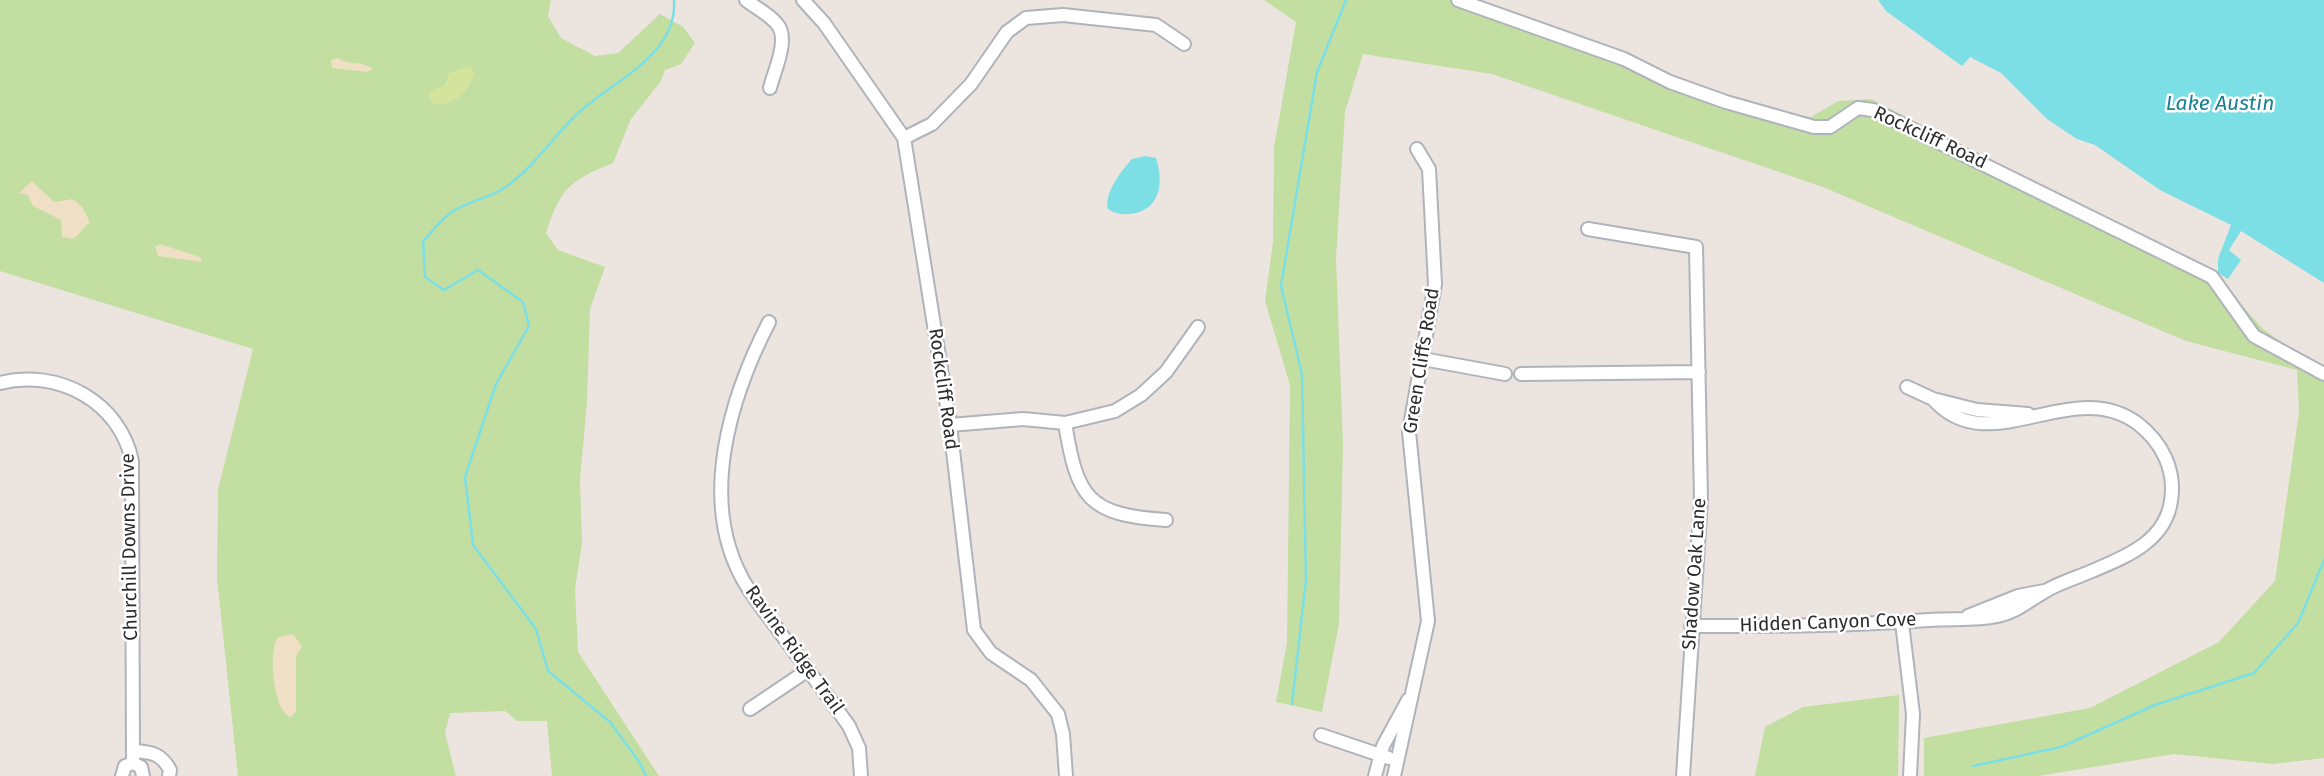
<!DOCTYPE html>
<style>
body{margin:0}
canvas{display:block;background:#ece4df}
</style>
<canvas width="2324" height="776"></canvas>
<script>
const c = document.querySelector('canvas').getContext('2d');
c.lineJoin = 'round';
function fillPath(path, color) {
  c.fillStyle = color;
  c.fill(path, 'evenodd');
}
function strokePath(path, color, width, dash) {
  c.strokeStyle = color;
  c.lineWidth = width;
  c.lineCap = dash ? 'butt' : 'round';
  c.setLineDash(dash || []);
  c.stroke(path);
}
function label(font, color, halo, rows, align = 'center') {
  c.font = font + ' "Fira Sans",sans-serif';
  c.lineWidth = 5;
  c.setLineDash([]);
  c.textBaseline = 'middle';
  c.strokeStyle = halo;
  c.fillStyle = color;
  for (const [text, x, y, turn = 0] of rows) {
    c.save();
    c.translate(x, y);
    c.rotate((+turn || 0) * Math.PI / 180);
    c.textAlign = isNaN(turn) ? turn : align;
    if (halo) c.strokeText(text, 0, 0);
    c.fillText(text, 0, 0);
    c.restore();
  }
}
fillPath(new Path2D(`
 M 0,0 L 551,0 L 548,16 L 561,38 L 595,56 L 618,53 L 660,14 L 683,27 L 695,43 L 681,64 L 665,70 L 661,81 L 631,119 L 613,163 C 569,181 561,188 546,233 L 558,250 L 605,267 L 590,309 L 587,401 L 580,480 L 582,543 L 575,589 L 578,652 L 659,776 L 552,776 L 547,721 L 517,721 L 505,711 L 450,713 L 445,733 L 456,776 L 238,776 L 217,578 L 218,490 L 253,349 L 0,271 Z
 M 1264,0 L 1477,0 L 1615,51 L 1708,91 L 1775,111 L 1811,117 L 1838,101 L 1871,99 L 2218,278 L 2263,329 L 2324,373 L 2324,758 L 2273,764 L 2174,754 L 2038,776 L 1924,776 L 1924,738 L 2090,708 L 2219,642 L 2275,581 L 2299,412 L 2297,370 L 2186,341 L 1823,187 L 1492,74 L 1363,54 L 1345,112 L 1336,258 L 1343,445 L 1339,624 L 1322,712 L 1276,702 L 1287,643 L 1290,385 L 1265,301 L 1273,242 L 1274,148 L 1296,22 Z
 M 1899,695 L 1898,776 L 1755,776 L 1765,727 L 1803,707 Z`), '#c2dea0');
fillPath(new Path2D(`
 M 338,58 C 348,66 363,60 372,69 L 367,72 L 332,68 L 331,60 Z
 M 32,181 L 54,202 L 73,199 L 82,207 L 90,222 L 74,239 L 62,237 L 61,220 L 33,206 L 28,195 L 19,193 Z
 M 160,244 L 200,257 L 202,262 L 158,256 L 155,247 Z
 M 293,634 L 302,646 L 296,657 L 296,712 L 290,717 C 273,710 268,651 278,637 Z`), '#eedfc5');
fillPath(new Path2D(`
 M 470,66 L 474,72 C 471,90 450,111 431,102 L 428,92 L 445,85 L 449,73 Z`), '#d5e49d');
fillPath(new Path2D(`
 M 1878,0 L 2324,0 L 2324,283 L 2241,231 L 2229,250 L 2241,260 L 2228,279 L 2218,273 L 2218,259 L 2231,225 L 2160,190 L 2095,145 L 2077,139 L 2047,119 L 2001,73 L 1970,57 L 1962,66 L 1886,11 Z
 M 1145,156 L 1156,158 C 1163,180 1162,206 1136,213 C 1126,215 1117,215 1108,209 C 1104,193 1121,171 1132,159 Z`), '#7bdfe5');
strokePath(new Path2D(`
 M 1292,704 L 1306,580 L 1302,374 L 1281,286 L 1317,72 L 1346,0
 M 1973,766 L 2061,747 L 2155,705 L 2254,673 L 2298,623 L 2324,560
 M 646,776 L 640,763 L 610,722 L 548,671 L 536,629 L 473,545 L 465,477 L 496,384 L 529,326 L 523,302 L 478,270 L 444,290 L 425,277 L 423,241 C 431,233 439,222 449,214 C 465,201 490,199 507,186 C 533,167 551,140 574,117 C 607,83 678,58 674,0`), '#7bdfe5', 2.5);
const minor = new Path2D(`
 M 746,0 C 756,8 769,14 777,24 C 790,39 774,71 770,88
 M 803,0 L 824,23 L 904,138 L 950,425 L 974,630 L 991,653 L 1031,680 L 1058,714 L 1063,734 L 1066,776
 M 1458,0 L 1624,59 L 1670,82 L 1726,102 L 1814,127 L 1830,127 L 1858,108 L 1873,110 L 2212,277 L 2254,336 L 2324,374
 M 904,138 L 932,124 L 971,84 L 1007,32 L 1026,18 L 1063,15 L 1156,25 L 1184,44
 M 1588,229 L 1696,247 L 1701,499 L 1683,776
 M 769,322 C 730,398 699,499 742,578 C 752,597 767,614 779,631 C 802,662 826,694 849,726 L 859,748 L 861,776
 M 1423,359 L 1505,374
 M 1521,374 L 1699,372
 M 0,383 C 58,368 120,402 132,461 L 133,763
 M 1907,387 L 1933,399 L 1977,410 L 2028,414
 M 1065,423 C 1077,498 1088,515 1166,520
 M 950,425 L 1023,419 L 1065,423 L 1115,411 L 1141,395 L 1166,372 L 1198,327
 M 1968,616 L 2018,596 L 2044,591
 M 1902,623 L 1913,714 L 1910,776
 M 1691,626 C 1771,626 1849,626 1929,620 C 1951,618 1975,621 1997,616 C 2015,613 2028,601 2044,592 C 2058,583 2076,578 2092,571 C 2125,557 2165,542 2171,501 C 2176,470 2162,442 2137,423 C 2071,375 1989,463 1933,399
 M 750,709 L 808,670
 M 1321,735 L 1389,758
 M 133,751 C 151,752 161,753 170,770 L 169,776
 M 122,776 L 125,766 L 133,763 L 141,767 L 143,776
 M 1375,776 L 1383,746 L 1408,700
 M 1394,776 L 1428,621 L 1409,432 L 1435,284 L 1429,169 L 1417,149`);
strokePath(minor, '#afb4bb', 16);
strokePath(minor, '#fff', 12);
label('19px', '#2c2c2c', '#fff', [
 ["Rockcliff Road",1930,138,25],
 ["Green Cliffs Road",1422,361,-81],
 ["Rockcliff Road",943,389,82],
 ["Churchill Downs Drive",130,547,-91],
 ["Shadow Oak Lane",1695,574,-86],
 ["Hidden Canyon Cove",1828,623,-2],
 ["Ravine Ridge Trail",794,650,54]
]);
label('italic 21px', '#188293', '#fff', [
 ["Lake Austin",2220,104]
]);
</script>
